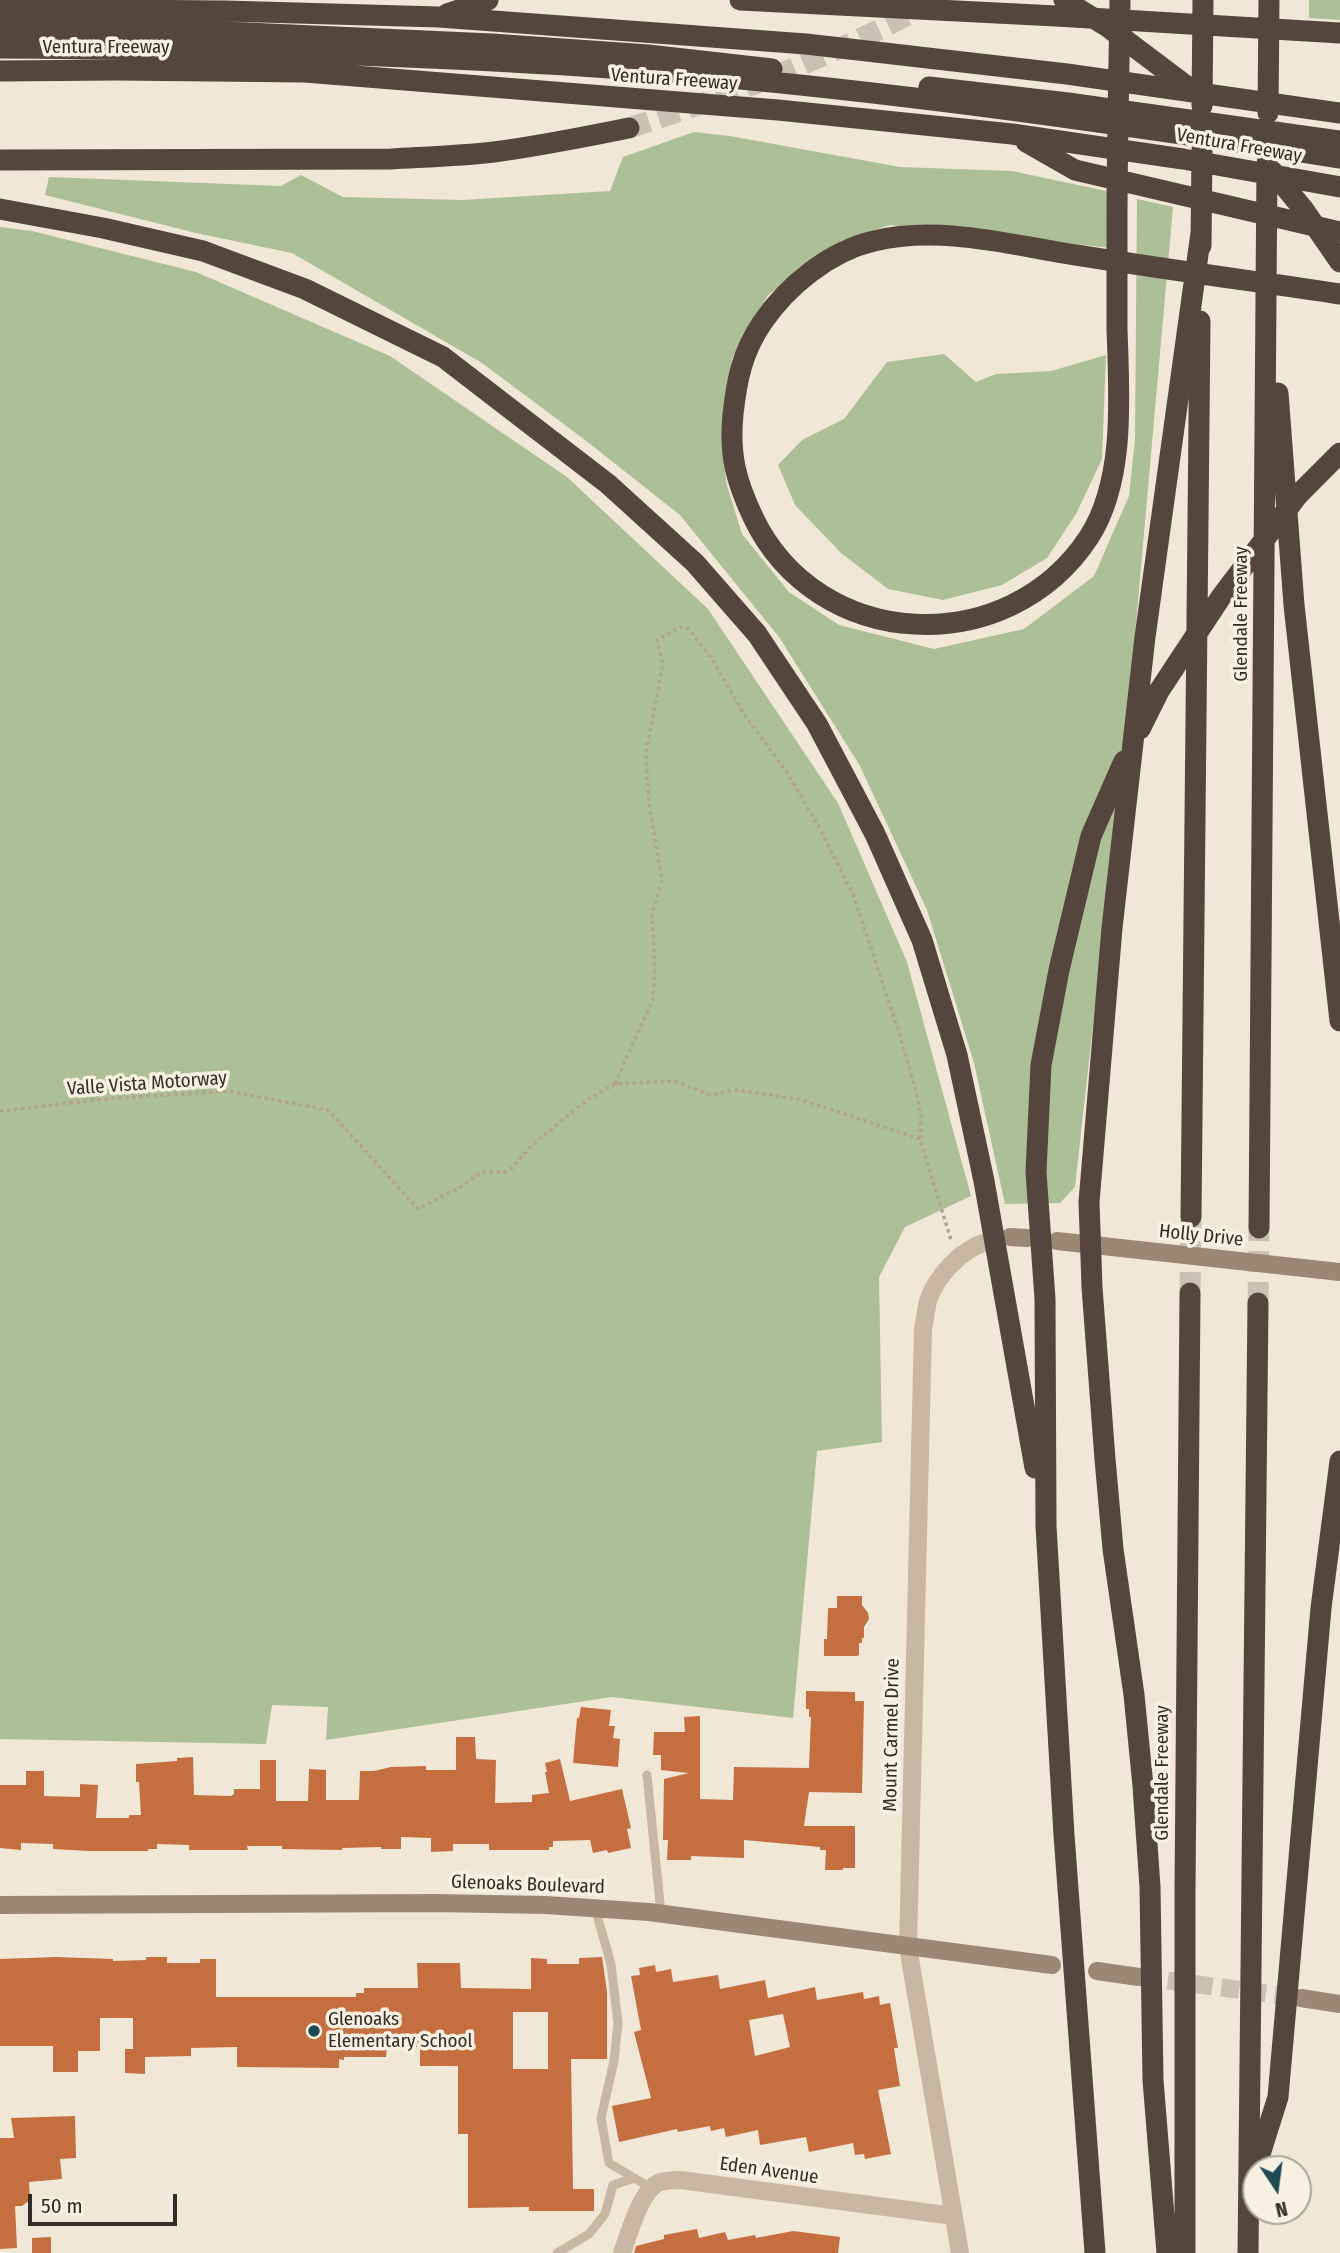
<!DOCTYPE html>
<style>
body{margin:0}
#map{position:relative;width:1340px;height:2253px;overflow:hidden;background:#f0e7d6;font-family:"Fira Sans Condensed",sans-serif}
canvas{display:block}
.north{position:absolute;left:1242px;top:2155px;width:70px;height:70px;box-sizing:border-box;background:#f8f1e2;border:2px solid #a9a296;border-radius:50%;rotate:167deg;font-size:19px;font-weight:700;line-height:28px;text-align:center;color:#332b25}
.north::after{content:'';display:block;margin:auto;width:24px;height:32px;background:#1b4a53;clip-path:polygon(50% 0,100% 100%,50% 72%,0 100%)}
.scale{position:absolute;left:28px;top:2194px;width:149px;height:32px;box-sizing:border-box;border:4px solid #332b25;border-top:0;padding-left:9px;font-size:21px;line-height:24px;white-space:nowrap;color:#332b25;-webkit-text-stroke:5px #f8f1e2;paint-order:stroke}
</style>
<div id="map">
<canvas width="1340" height="2253"></canvas>
<div class="north">N</div>
<div class="scale">50 m</div>
</div>
<script>
const c = document.querySelector('canvas').getContext('2d');
c.lineJoin = 'round';
function fillPath(path, color) {
  c.fillStyle = color;
  c.fill(path, 'evenodd');
}
function strokePath(path, color, width, dash) {
  c.strokeStyle = color;
  c.lineWidth = width;
  c.lineCap = dash ? 'butt' : 'round';
  c.setLineDash(dash || []);
  c.stroke(path);
}
function label(font, color, halo, rows, align = 'center') {
  c.font = font + ' "Fira Sans Condensed",sans-serif';
  c.lineWidth = 7;
  c.setLineDash([]);
  c.textBaseline = 'middle';
  c.strokeStyle = halo;
  c.fillStyle = color;
  for (const [text, x, y, turn = 0] of rows) {
    c.save();
    c.translate(x, y);
    c.rotate((+turn || 0) * Math.PI / 180);
    c.textAlign = isNaN(turn) ? turn : align;
    if (halo) c.strokeText(text, 0, 0);
    c.fillText(text, 0, 0);
    c.restore();
  }
}
fillPath(new Path2D(`
 M 1309,0 L 1340,0 L 1340,20 L 1309,18 Z
 M 694,132 L 730,136 L 900,167 L 1012,171 L 1111,192 L 1112,248 L 890,225 L 841,241 L 768,295 L 732,359 L 722,424 L 726,482 L 742,534 L 789,592 L 839,625 L 934,649 L 1024,629 L 1094,576 L 1129,496 L 1135,439 L 1137,199 L 1173,207 L 1130,691 L 1075,1187 L 1060,1203 L 1005,1204 L 974,1063 L 927,910 L 860,766 L 779,637 L 680,515 L 585,440 L 482,363 L 292,253 L 196,233 L 45,195 L 49,177 L 281,186 L 301,175 L 343,197 L 462,200 L 610,191 L 623,157 Z
 M 0,227 L 32,231 L 196,272 L 390,356 L 567,477 L 708,609 L 838,803 L 907,962 L 971,1196 L 905,1227 L 879,1277 L 882,1442 L 817,1451 L 793,1718 L 612,1697 L 326,1740 L 328,1707 L 272,1705 L 266,1744 L 0,1739 Z
 M 944,354 L 976,382 L 996,374 L 1051,371 L 1106,355 L 1102,459 L 1076,514 L 1047,558 L 1002,585 L 943,600 L 888,589 L 841,553 L 795,505 L 778,465 L 802,440 L 844,419 L 887,362 Z`), '#adbf97');
fillPath(new Path2D(`
 M 837,1596 L 862,1596 L 862,1605 L 868,1613 L 869,1619 L 864,1627 L 864,1638 L 862,1638 L 862,1643 L 859,1643 L 859,1655 L 857,1656 L 824,1656 L 824,1639 L 827,1639 L 828,1608 L 837,1608 Z
 M 806,1691 L 855,1692 L 855,1701 L 864,1701 L 862,1793 L 809,1792 L 804,1826 L 855,1826 L 855,1868 L 843,1868 L 843,1870 L 825,1870 L 826,1850 L 820,1850 L 820,1847 L 744,1840 L 744,1858 L 691,1856 L 691,1860 L 667,1860 L 668,1840 L 663,1840 L 664,1779 L 689,1773 L 661,1770 L 661,1755 L 653,1755 L 654,1732 L 685,1732 L 684,1717 L 700,1716 L 700,1799 L 733,1800 L 734,1767 L 809,1768 L 811,1717 L 809,1717 L 809,1709 L 806,1709 Z
 M 581,1707 L 611,1710 L 609,1726 L 615,1726 L 613,1738 L 620,1739 L 618,1767 L 573,1763 L 577,1718 L 579,1718 Z
 M 456,1737 L 475,1737 L 476,1759 L 496,1760 L 495,1803 L 532,1802 L 532,1795 L 549,1793 L 545,1772 L 547,1772 L 545,1763 L 560,1759 L 570,1801 L 622,1789 L 631,1828 L 627,1829 L 631,1848 L 608,1853 L 607,1850 L 593,1853 L 590,1840 L 553,1841 L 553,1847 L 549,1847 L 549,1850 L 489,1850 L 489,1844 L 453,1844 L 453,1851 L 431,1852 L 431,1838 L 401,1837 L 401,1849 L 381,1849 L 381,1847 L 342,1848 L 342,1850 L 282,1849 L 282,1846 L 247,1846 L 248,1850 L 189,1850 L 189,1845 L 157,1844 L 157,1849 L 148,1849 L 148,1851 L 88,1851 L 53,1849 L 53,1844 L 21,1843 L 21,1850 L 0,1848 L 0,1785 L 26,1785 L 26,1771 L 44,1771 L 44,1796 L 80,1797 L 80,1784 L 98,1785 L 96,1818 L 129,1818 L 129,1815 L 141,1815 L 139,1782 L 136,1782 L 136,1764 L 177,1761 L 177,1758 L 193,1757 L 194,1795 L 231,1796 L 234,1794 L 234,1789 L 260,1789 L 260,1760 L 276,1760 L 276,1801 L 308,1801 L 309,1769 L 326,1770 L 326,1800 L 359,1800 L 360,1771 L 374,1771 L 391,1767 L 426,1766 L 426,1770 L 456,1770 Z
 M 56,1957 L 113,1959 L 113,1961 L 146,1960 L 146,1957 L 167,1957 L 167,1963 L 200,1963 L 200,1959 L 216,1959 L 216,1997 L 356,1997 L 356,1993 L 364,1993 L 364,1988 L 418,1988 L 417,1963 L 460,1963 L 461,1988 L 531,1989 L 531,1958 L 547,1959 L 547,1964 L 579,1964 L 579,1958 L 602,1957 L 607,1992 L 607,2059 L 571,2059 L 573,2189 L 594,2189 L 594,2211 L 529,2211 L 529,2207 L 468,2208 L 468,2134 L 458,2134 L 458,2066 L 420,2066 L 420,2047 L 387,2047 L 386,2057 L 344,2057 L 344,2060 L 339,2059 L 339,2068 L 237,2067 L 237,2047 L 191,2048 L 191,2056 L 145,2057 L 145,2074 L 125,2073 L 125,2049 L 133,2049 L 133,2018 L 100,2018 L 100,2051 L 78,2051 L 78,2072 L 53,2072 L 53,2046 L 0,2046 L 0,1959 ZM 513,2012 L 548,2012 L 548,2069 L 513,2069 Z
 M 655,1965 L 656,1972 L 671,1969 L 673,1982 L 718,1975 L 720,1989 L 765,1980 L 768,1998 L 815,1987 L 817,2000 L 863,1992 L 864,1999 L 879,1996 L 880,2005 L 890,2003 L 898,2048 L 894,2048 L 900,2086 L 878,2090 L 891,2154 L 865,2159 L 864,2154 L 855,2155 L 853,2143 L 809,2152 L 806,2137 L 760,2145 L 758,2130 L 726,2137 L 724,2128 L 711,2131 L 710,2126 L 678,2132 L 677,2129 L 619,2142 L 612,2106 L 651,2098 L 634,2032 L 641,2030 L 631,1976 L 640,1975 L 639,1968 ZM 783,2014 L 790,2047 L 755,2056 L 749,2020 Z
 M 75,2116 L 76,2158 L 60,2159 L 62,2179 L 29,2182 L 30,2200 L 22,2206 L 15,2206 L 17,2248 L 0,2249 L 0,2138 L 14,2138 L 11,2118 Z
 M 697,2229 L 699,2238 L 725,2232 L 728,2240 L 755,2235 L 756,2238 L 793,2231 L 840,2237 L 838,2253 L 634,2253 L 636,2246 L 664,2239 L 664,2235 Z
 M 51,2237 L 51,2253 L 32,2253 L 32,2238 Z`), '#c56e40');
strokePath(new Path2D(`
 M 1141,1977 L 1301,1998`), '#cac1b3', 18, [18, 9]);
strokePath(new Path2D(`
 M 629,128 C 731,95 830,58 924,6
 M 1190,1293 L 1191,1217
 M 1258,1303 L 1259,1228`), '#cac1b3', 21, [21, 10]);
strokePath(new Path2D(`
 M 615,1084 L 653,999 L 655,967 L 652,914 L 662,881 L 649,803 L 646,752 L 663,664 L 657,640 L 680,627 L 689,629 L 714,662 L 744,714 L 786,771 L 819,827 L 853,894 L 899,1032 L 914,1084 L 921,1115 L 920,1139
 M 0,1111 L 104,1099 L 228,1091 L 328,1110 L 418,1209 L 462,1186 L 482,1172 L 504,1172 L 511,1169 L 531,1146 L 587,1100 L 615,1084 L 674,1081 L 710,1095 L 737,1090 L 799,1099 L 920,1139 L 951,1240`), '#b3a28d', 3.5, [3.5, 3.5]);
strokePath(new Path2D(`
 M 647,1775 L 661,1913
 M 595,1908 L 611,1964 L 618,2023 L 614,2061 L 601,2118 L 609,2163 L 651,2188
 M 557,2253 L 589,2234 L 605,2214 L 613,2185 L 635,2178`), '#c8b8a3', 9);
strokePath(new Path2D(`
 M 622,2253 C 629,2234 640,2192 658,2183 C 665,2180 673,2180 680,2180 L 954,2216
 M 960,2253 L 908,1947 L 923,1329 C 925,1320 926,1310 928,1301 C 936,1276 962,1249 986,1242`), '#c8b8a3', 18);
strokePath(new Path2D(`
 M 1010,1237 L 1027,1238
 M 1057,1241 L 1340,1272
 M 0,1905 L 435,1903 L 546,1905 L 649,1912 L 1052,1965
 M 1097,1971 L 1139,1977
 M 1301,1998 L 1340,2004`), '#9b8775', 18);
strokePath(new Path2D(`
 M 740,0 L 1056,16 L 1340,33
 M 1064,0 L 1108,27 L 1193,91
 M 1120,0 C 1119,74 1117,148 1117,222 C 1117,258 1117,293 1117,329 C 1119,394 1126,480 1089,537 C 1008,661 817,652 753,517 C 736,481 729,455 733,414 C 737,379 742,353 762,323 C 787,286 830,251 874,241 C 940,225 1011,245 1076,255 C 1164,269 1252,281 1340,294
 M 0,9 L 225,11 L 439,17 L 806,44 L 1067,74 L 1340,113
 M 447,14 L 488,0
 M 0,30 L 202,31 L 492,44 L 648,55 L 772,69
 M 0,48 C 199,49 397,54 595,67 C 844,84 1093,120 1340,158
 M 0,71 L 117,70 L 305,72 L 778,110 L 1012,134 L 1183,159 L 1340,187
 M 929,87 L 1068,103 L 1340,141
 M 1202,106 L 1203,0
 M 1268,113 L 1269,0
 M 1026,142 L 1075,170 L 1340,232
 M 0,160 L 391,159 C 425,157 460,156 494,152 C 540,146 584,137 629,128
 M 1272,171 L 1304,210 L 1340,262
 M 0,209 L 103,228 L 203,251 L 305,289 L 443,357 L 608,484 L 695,563 L 757,634 L 817,724 L 875,834 L 922,940 L 957,1055 L 984,1181 L 1035,1468
 M 1201,246 L 1202,149
 M 1278,393 L 1294,605 L 1340,1021
 M 1140,729 L 1159,691 L 1221,597 L 1298,495 L 1340,453
 M 1191,1217 L 1200,321
 M 1259,1228 L 1267,163
 M 1255,2170 L 1278,2097 L 1321,1608 L 1340,1461
 M 1095,2253 L 1064,1835 L 1046,1526 L 1045,1299 L 1036,1172 L 1041,1065 L 1059,970 L 1091,836 L 1124,761
 M 1167,2253 L 1153,2080 L 1150,1887 L 1143,1786 L 1134,1695 L 1113,1549 L 1105,1459 L 1092,1287 L 1089,1202 L 1112,928 L 1145,637 L 1201,233
 M 1185,2253 L 1185,1892 L 1190,1293
 M 1248,2253 L 1258,1303`), '#54463c', 21);
for (const [x, y, r, color] of [
 [314,2031,7,"#1b4a53"]
]) {
  const dot = new Path2D();
  dot.arc(x, y, r, 0, 2 * Math.PI);
  c.fillStyle = color;
  c.fill(dot);
  strokePath(dot, '#f8f1e2', 2.5);
}
label('19px', '#332b25', '#f8f1e2', [
 ["Ventura Freeway",106,48],
 ["Ventura Freeway",674,80,4],
 ["Ventura Freeway",1239,146,10],
 ["Glendale Freeway",1242,614,-90],
 ["Valle Vista Motorway",147,1084,-4],
 ["Holly Drive",1201,1236,6],
 ["Mount Carmel Drive",892,1735,-89],
 ["Glendale Freeway",1163,1773,-90],
 ["Glenoaks Boulevard",528,1885,2],
 ["Eden Avenue",769,2171,8]
]);
label('19px', '#332b25', '#f8f1e2', [
 ["Glenoaks",328,2020],
 ["Elementary School",328,2042]
], 'left');
</script>
